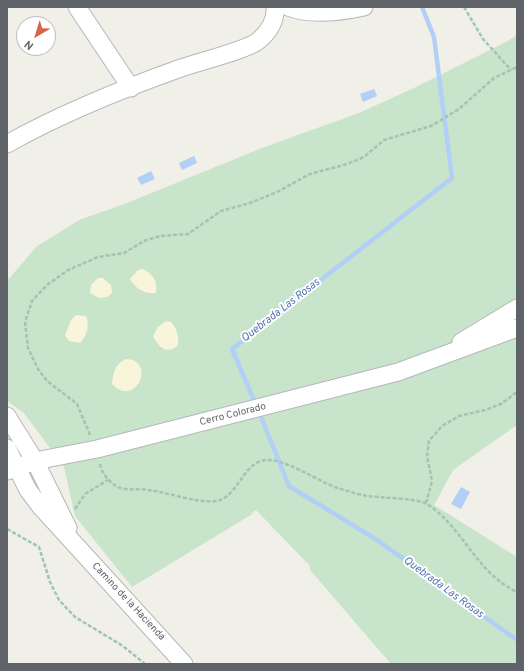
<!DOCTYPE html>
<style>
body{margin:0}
#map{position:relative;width:524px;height:671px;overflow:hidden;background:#f0efe8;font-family:Overpass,sans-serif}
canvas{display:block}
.frame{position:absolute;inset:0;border:8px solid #5f6267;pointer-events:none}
.north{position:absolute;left:16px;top:16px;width:40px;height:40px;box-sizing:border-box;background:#fff;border:1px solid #bfc0c2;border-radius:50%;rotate:218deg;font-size:11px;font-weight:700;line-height:16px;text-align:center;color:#5f6267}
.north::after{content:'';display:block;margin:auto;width:14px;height:18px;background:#d96445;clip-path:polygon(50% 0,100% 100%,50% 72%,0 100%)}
</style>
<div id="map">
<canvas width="524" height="671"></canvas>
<div class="frame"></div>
<div class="north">N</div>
</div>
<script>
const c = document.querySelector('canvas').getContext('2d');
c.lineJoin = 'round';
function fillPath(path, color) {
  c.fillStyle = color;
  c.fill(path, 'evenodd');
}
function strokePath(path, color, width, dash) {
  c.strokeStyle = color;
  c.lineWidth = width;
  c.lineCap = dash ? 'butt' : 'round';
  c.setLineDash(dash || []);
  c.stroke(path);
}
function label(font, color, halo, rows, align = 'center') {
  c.font = font + ' Overpass,sans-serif';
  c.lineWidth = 4;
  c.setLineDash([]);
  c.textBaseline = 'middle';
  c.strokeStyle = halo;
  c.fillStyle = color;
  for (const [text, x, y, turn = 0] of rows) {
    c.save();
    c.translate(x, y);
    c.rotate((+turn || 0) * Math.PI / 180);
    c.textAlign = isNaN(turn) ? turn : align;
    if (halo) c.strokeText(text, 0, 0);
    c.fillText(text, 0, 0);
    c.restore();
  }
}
fillPath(new Path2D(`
 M 517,35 L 517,425 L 453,470 L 434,505 L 517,557 L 517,664 L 391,664 L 310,570 L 310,566 L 256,510 L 251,513 L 254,513 L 132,587 L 75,516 L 64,467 L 24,413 L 7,401 L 7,281 L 36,247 L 79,220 L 127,203 L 262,148 L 359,113 L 416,87 L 506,42 Z`), '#c8e4cb');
fillPath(new Path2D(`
 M 142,269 C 153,273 158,282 156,293 C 144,294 136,289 130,279 L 138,270 Z
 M 98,278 L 103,278 L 111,285 L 112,293 L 107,297 L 99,298 L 90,293 L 91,285 Z
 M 76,315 L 86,316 C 90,327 87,335 80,343 L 69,341 L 65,335 L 71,320 Z
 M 166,321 L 171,322 C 177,329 179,335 178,345 C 167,355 159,348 153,336 L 158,327 Z
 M 126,359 C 157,360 136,409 112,384 C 113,373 115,364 126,359 Z`), '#f8f5db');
fillPath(new Path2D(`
 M 374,89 L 377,96 L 363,102 L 360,94 Z
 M 194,156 L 197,163 L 182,170 L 179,163 Z
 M 151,171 L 155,179 L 141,185 L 137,178 Z
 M 461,487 L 470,492 L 461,509 L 451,504 Z`), '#b1cff7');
strokePath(new Path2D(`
 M 256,405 L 232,349 L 452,178 L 434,37 L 422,7
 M 259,412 L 289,486 L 377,540 L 517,640`), '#b1cff7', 4.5);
const minor = new Path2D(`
 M 77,7 L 131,88
 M 288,7 C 311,16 341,12 364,7
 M 7,144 C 62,113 122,89 181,68 C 198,62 247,50 258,41 C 269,32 276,21 275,7
 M 461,342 L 517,308
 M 7,416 L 35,461 L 68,528
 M 7,448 L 28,490 L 40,506 L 184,664
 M 7,471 L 35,461 L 97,449 L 398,372 L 517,328`);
strokePath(minor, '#b5b7bb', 19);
strokePath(new Path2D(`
 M 464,7 L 483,39 L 511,70
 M 90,435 L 77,404 L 47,381 L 38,369 L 28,348 L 25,322 L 32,301 L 47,285 L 68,270 L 98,257 L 124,253 L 144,241 L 160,236 L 188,234 L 221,211 L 250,203 L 277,192 L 310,174 L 347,164 L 364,157 L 384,140 L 431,126 L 459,109 L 494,78 L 517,67
 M 100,464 C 102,474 109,482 118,487 C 126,491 139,488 148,490 C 167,492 198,504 217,501 C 239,496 243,461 267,460 C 286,459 319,482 338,488 C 347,491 357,494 367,496 C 381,498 417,498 427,504 C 463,527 476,573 517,592
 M 426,503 L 432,481 L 427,456 L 429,441 L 442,426 L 459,416 L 485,410 L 501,404 L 517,392
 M 75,509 L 85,494 L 108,480
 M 7,529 L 39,547 L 50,582 L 59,600 L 75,617 L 123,646 L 145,664`), '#a1c5b0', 2.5, [4, 2]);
strokePath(minor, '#fff', 17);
label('10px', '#5f6267', '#fff', [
 ["Cerro Colorado",233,415,-14],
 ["Camino de la Hacienda",128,602,47]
]);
label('italic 11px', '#5273b1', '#fff', [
 ["Quebrada Las Rosas",281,311,-38],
 ["Quebrada Las Rosas",443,588,36]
]);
</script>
